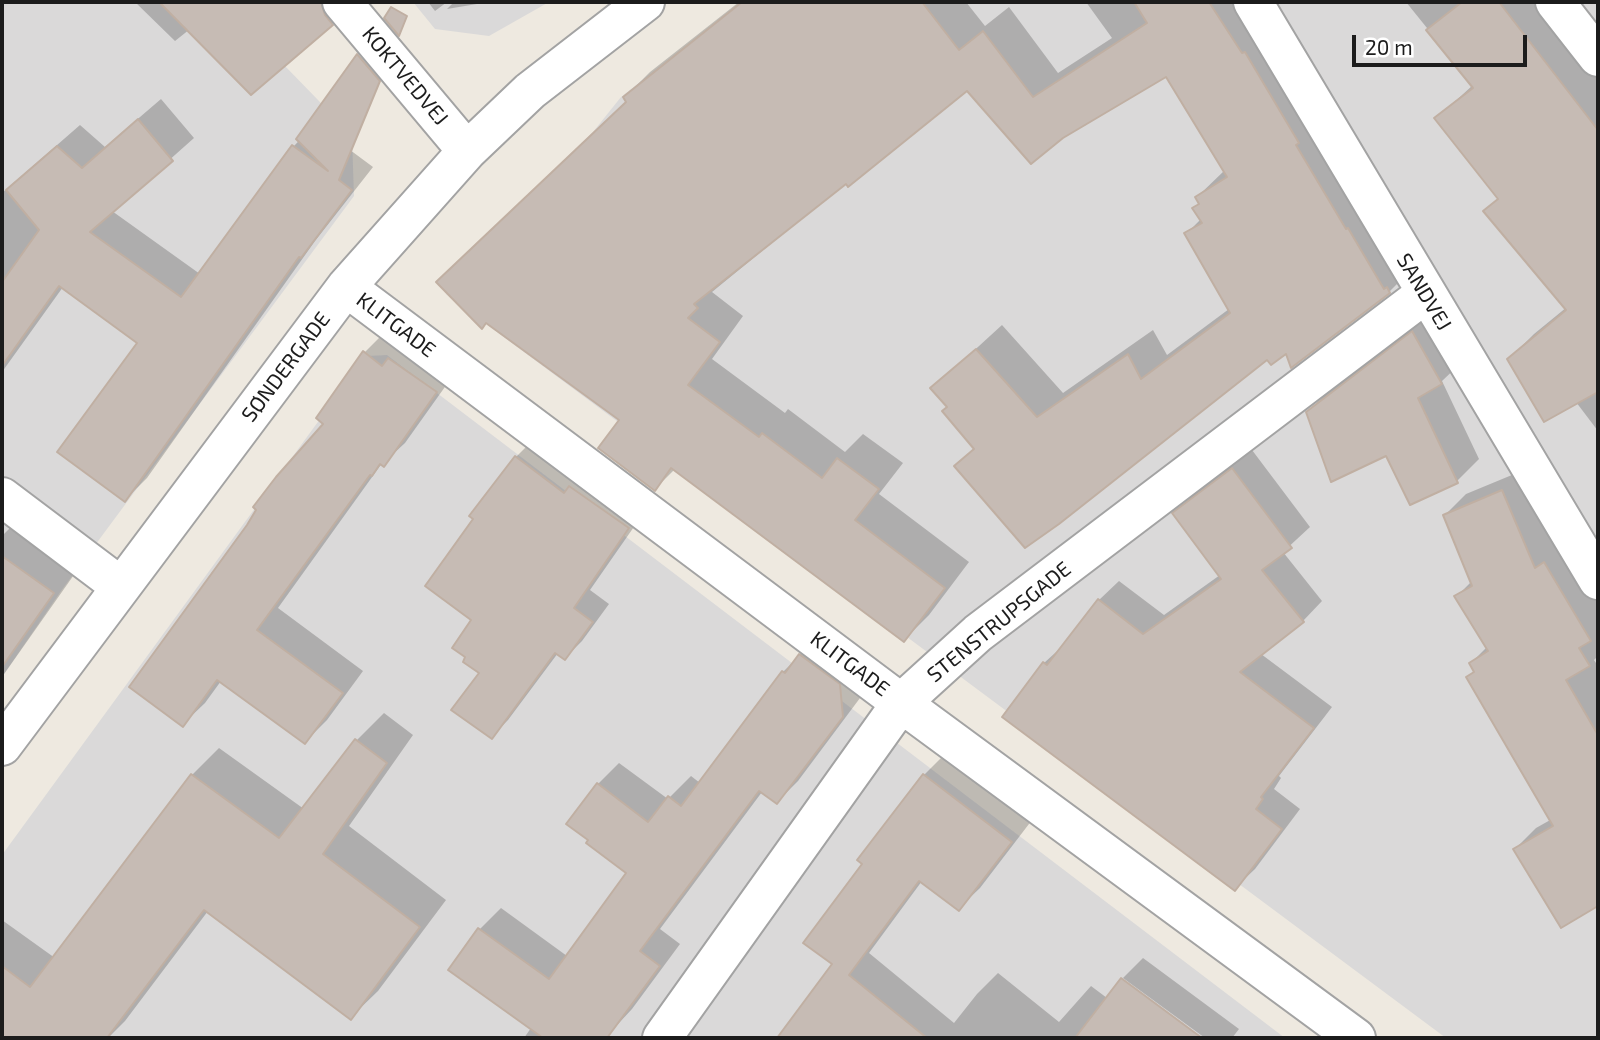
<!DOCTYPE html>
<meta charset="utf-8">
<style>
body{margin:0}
#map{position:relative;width:1600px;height:1040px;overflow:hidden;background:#eee9e0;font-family:"Exo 2",sans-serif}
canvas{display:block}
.frame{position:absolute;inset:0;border:4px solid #1c1c1c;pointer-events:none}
.scale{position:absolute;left:1352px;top:35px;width:175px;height:32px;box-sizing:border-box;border:4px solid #1c1c1c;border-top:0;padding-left:9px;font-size:21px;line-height:24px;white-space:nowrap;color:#1c1c1c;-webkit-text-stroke:5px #fff;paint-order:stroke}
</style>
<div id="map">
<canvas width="1600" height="1040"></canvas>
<div class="frame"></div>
<div class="scale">20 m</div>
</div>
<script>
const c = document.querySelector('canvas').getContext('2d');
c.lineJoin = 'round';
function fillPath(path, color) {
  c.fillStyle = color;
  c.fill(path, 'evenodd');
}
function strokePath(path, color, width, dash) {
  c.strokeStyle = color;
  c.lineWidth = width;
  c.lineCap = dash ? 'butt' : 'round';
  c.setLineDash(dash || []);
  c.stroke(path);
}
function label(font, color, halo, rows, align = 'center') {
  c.font = font + ' "Exo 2",sans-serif';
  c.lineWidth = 5;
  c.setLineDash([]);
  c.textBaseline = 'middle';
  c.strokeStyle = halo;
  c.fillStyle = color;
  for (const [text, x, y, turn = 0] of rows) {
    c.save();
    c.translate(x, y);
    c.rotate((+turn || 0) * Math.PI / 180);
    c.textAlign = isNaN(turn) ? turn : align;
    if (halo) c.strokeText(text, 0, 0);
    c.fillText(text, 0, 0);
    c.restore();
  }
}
fillPath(new Path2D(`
 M 2,2 L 246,2 L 255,30 L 284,65 L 352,135 L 354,196 L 61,591 L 2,677 Z
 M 413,2 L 549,2 L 489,36 L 435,29 Z
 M 741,2 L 1598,2 L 1598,1038 L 1446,1038 L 446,294 L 445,275 L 593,132 L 621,97 Z
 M 387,355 L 1285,1038 L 2,1038 L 2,855 L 366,356 Z`), '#dad9d9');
fillPath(new Path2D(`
 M 135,2 L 224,2 L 175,41 Z
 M 428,2 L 447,2 L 435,11 Z
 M 454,2 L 489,2 L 447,9 Z
 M 739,2 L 966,2 L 985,26 L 1009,7 L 1058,73 L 1112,38 L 1086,2 L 1254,2 L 1414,267 L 1389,292 L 1287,352 L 956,466 L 975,447 L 949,407 L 933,388 L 1002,325 L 1063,393 L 1153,330 L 1167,355 L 1229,309 L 1186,234 L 1201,219 L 1194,208 L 1200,202 L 1197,197 L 1225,170 L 1167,74 L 1061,136 L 968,88 L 846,182 L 712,292 L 743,316 L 712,359 L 785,413 L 788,409 L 845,452 L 863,434 L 903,463 L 879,494 L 969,562 L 929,615 L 904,640 L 675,469 L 655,489 L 621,420 L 628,101 L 625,97 L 650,72 Z
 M 1406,2 L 1571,2 L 1598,74 L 1598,431 L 1576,402 L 1509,359 L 1534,334 L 1567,307 L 1485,211 L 1499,198 L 1437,118 L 1473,85 Z
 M 161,99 L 194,138 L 112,211 L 200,274 L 294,146 L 315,124 L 373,167 L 315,241 L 147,478 L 125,500 L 140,342 L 63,287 L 2,372 L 2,193 L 80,125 L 105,147 Z
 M 1435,311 L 1463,361 L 1442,381 L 1479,459 L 1457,481 L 1387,453 L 1308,412 L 1330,390 Z
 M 386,331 L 457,370 L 405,443 L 380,466 L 278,608 L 363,671 L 327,720 L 305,742 L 221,681 L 205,703 L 183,724 L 326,424 L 364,353 Z
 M 533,440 L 645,511 L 590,590 L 609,604 L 582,641 L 565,658 L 558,653 L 508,720 L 491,737 L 474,620 L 475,519 L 471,516 L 516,457 Z
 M 1252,450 L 1310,527 L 1283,552 L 1322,601 L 1303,621 L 1261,654 L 1332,707 L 1279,776 L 1281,778 L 1274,789 L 1300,809 L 1255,869 L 1235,888 L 1044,663 L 1065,644 L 1099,600 L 1119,581 L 1164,615 L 1220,575 L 1175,513 L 1194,494 Z
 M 1524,470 L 1598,596 L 1598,656 L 1594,660 L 1598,666 L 1598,904 L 1562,926 L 1515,849 L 1536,828 L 1552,819 L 1468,677 L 1475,670 L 1471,663 L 1487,647 L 1457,596 L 1472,581 L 1445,515 L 1466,494 Z
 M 20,518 L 83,562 L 2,677 L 2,536 Z
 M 804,651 L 863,694 L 798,781 L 777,802 L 762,792 L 660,929 L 680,944 L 632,1009 L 605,1038 L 524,1038 L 531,1028 L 450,969 L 480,929 L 501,908 L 567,956 L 629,873 L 598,784 L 619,763 L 668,799 L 691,776 L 700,783 L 783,672 Z
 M 384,713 L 413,735 L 349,826 L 446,900 L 378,991 L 350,1018 L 208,911 L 125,1021 L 108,1038 L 2,1038 L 2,920 L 55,958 L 192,775 L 219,748 L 304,809 L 357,740 Z
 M 945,754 L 1032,820 L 980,888 L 958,909 L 922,881 L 869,953 L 954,1023 L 977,994 L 998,973 L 1059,1022 L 1091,986 L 1107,998 L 1122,979 L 1122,981 L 1199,1038 L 779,1038 L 835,964 L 865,863 L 924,775 Z
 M 1143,958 L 1239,1029 L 1232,1038 L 1205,1038 L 1123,978 Z`), '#0003');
const building = new Path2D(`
 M 159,2 L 321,2 L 325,15 L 333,25 L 251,95 Z
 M 742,2 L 922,2 L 959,50 L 983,31 L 1033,97 L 1147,23 L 1134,2 L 1209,2 L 1242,53 L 1245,52 L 1299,143 L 1296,145 L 1346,229 L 1348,228 L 1384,289 L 1387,287 L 1390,293 L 1291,368 L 1286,354 L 1271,365 L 1267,360 L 1059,524 L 1025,548 L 954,466 L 974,449 L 942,411 L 947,407 L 930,388 L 976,349 L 1037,417 L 1128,354 L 1141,379 L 1230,313 L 1184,233 L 1202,223 L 1192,208 L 1199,204 L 1195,197 L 1227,177 L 1166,77 L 1063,138 L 1031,164 L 967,91 L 848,187 L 846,184 L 694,304 L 698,308 L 688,318 L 720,342 L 688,385 L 759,437 L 762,433 L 822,478 L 837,458 L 879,489 L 855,520 L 945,588 L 904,642 L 671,468 L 655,491 L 598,448 L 619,420 L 486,323 L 482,329 L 436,282 L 626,102 L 623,97 Z
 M 1462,2 L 1499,2 L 1598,130 L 1598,392 L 1544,422 L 1507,359 L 1566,310 L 1483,211 L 1498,199 L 1434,118 L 1473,88 L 1426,30 Z
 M 391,7 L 407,16 L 399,36 L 384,18 Z
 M 357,54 L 380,81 L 339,180 L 352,190 L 301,258 L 299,257 L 125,502 L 57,452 L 137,343 L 59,286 L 2,366 L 2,282 L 39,230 L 6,190 L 57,146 L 82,168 L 138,119 L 173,161 L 90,232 L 181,297 L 292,145 L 328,171 L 296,139 Z
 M 1412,331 L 1442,384 L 1418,398 L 1458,483 L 1410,505 L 1386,456 L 1331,482 L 1306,412 Z
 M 363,351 L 382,366 L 388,358 L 437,392 L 384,467 L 380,464 L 372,476 L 370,475 L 257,630 L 343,693 L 305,744 L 217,680 L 183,727 L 129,687 L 247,525 L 256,510 L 253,507 L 276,477 L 323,424 L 316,418 Z
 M 515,456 L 564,493 L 569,486 L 629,528 L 574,608 L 593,622 L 565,660 L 555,653 L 492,739 L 451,710 L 479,673 L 463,662 L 465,657 L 452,648 L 471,620 L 425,586 L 473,519 L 469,516 Z
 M 1232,468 L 1292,548 L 1262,570 L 1304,622 L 1240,672 L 1314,728 L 1261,797 L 1263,799 L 1256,809 L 1282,829 L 1235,891 L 1002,717 L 1043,662 L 1047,665 L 1098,599 L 1143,634 L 1221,579 L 1172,513 Z
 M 1502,490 L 1535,568 L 1544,562 L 1591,641 L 1579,648 L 1590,666 L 1566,680 L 1598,735 L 1598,906 L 1561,928 L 1513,849 L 1553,826 L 1466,677 L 1474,672 L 1469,663 L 1488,651 L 1454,596 L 1472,586 L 1443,515 Z
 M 2,556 L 54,593 L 2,667 Z
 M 799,654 L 840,684 L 843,717 L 777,804 L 759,791 L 640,951 L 660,966 L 607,1038 L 543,1038 L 448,970 L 478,928 L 549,979 L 626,873 L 586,843 L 588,840 L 566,824 L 597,783 L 648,822 L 668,796 L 681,806 L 782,671 L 785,673 Z
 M 355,739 L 387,763 L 323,854 L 420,927 L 351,1020 L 204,910 L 107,1038 L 2,1038 L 2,966 L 30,987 L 191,774 L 279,838 Z
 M 923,774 L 1012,842 L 959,911 L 919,881 L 849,975 L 927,1038 L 777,1038 L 832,964 L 803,943 L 862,864 L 857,860 Z
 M 1121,978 L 1202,1038 L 1075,1038 Z`);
fillPath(building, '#c6bbb4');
strokePath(building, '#c0afa2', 2);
const minor = new Path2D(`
 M 342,2 L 467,151
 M 1253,2 L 1598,580
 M 1555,2 L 1598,57
 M 346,287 L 901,703 L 1356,1038
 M 2,497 L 120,586
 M 2,746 L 346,287 L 467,151 L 530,91 L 645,2
 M 662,1038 L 901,703 L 978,633 L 1425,294`);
strokePath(minor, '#a3a3a3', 42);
strokePath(minor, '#fff', 38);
label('21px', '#1c1c1c', '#fff', [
 ["KOKTVEDVEJ",405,76,50],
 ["SANDVEJ",1424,292,59],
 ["KLITGADE",396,325,37],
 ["SØNDERGADE",286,367,-53],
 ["STENSTRUPSGADE",999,622,-39],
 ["KLITGADE",850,664,37]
]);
</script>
